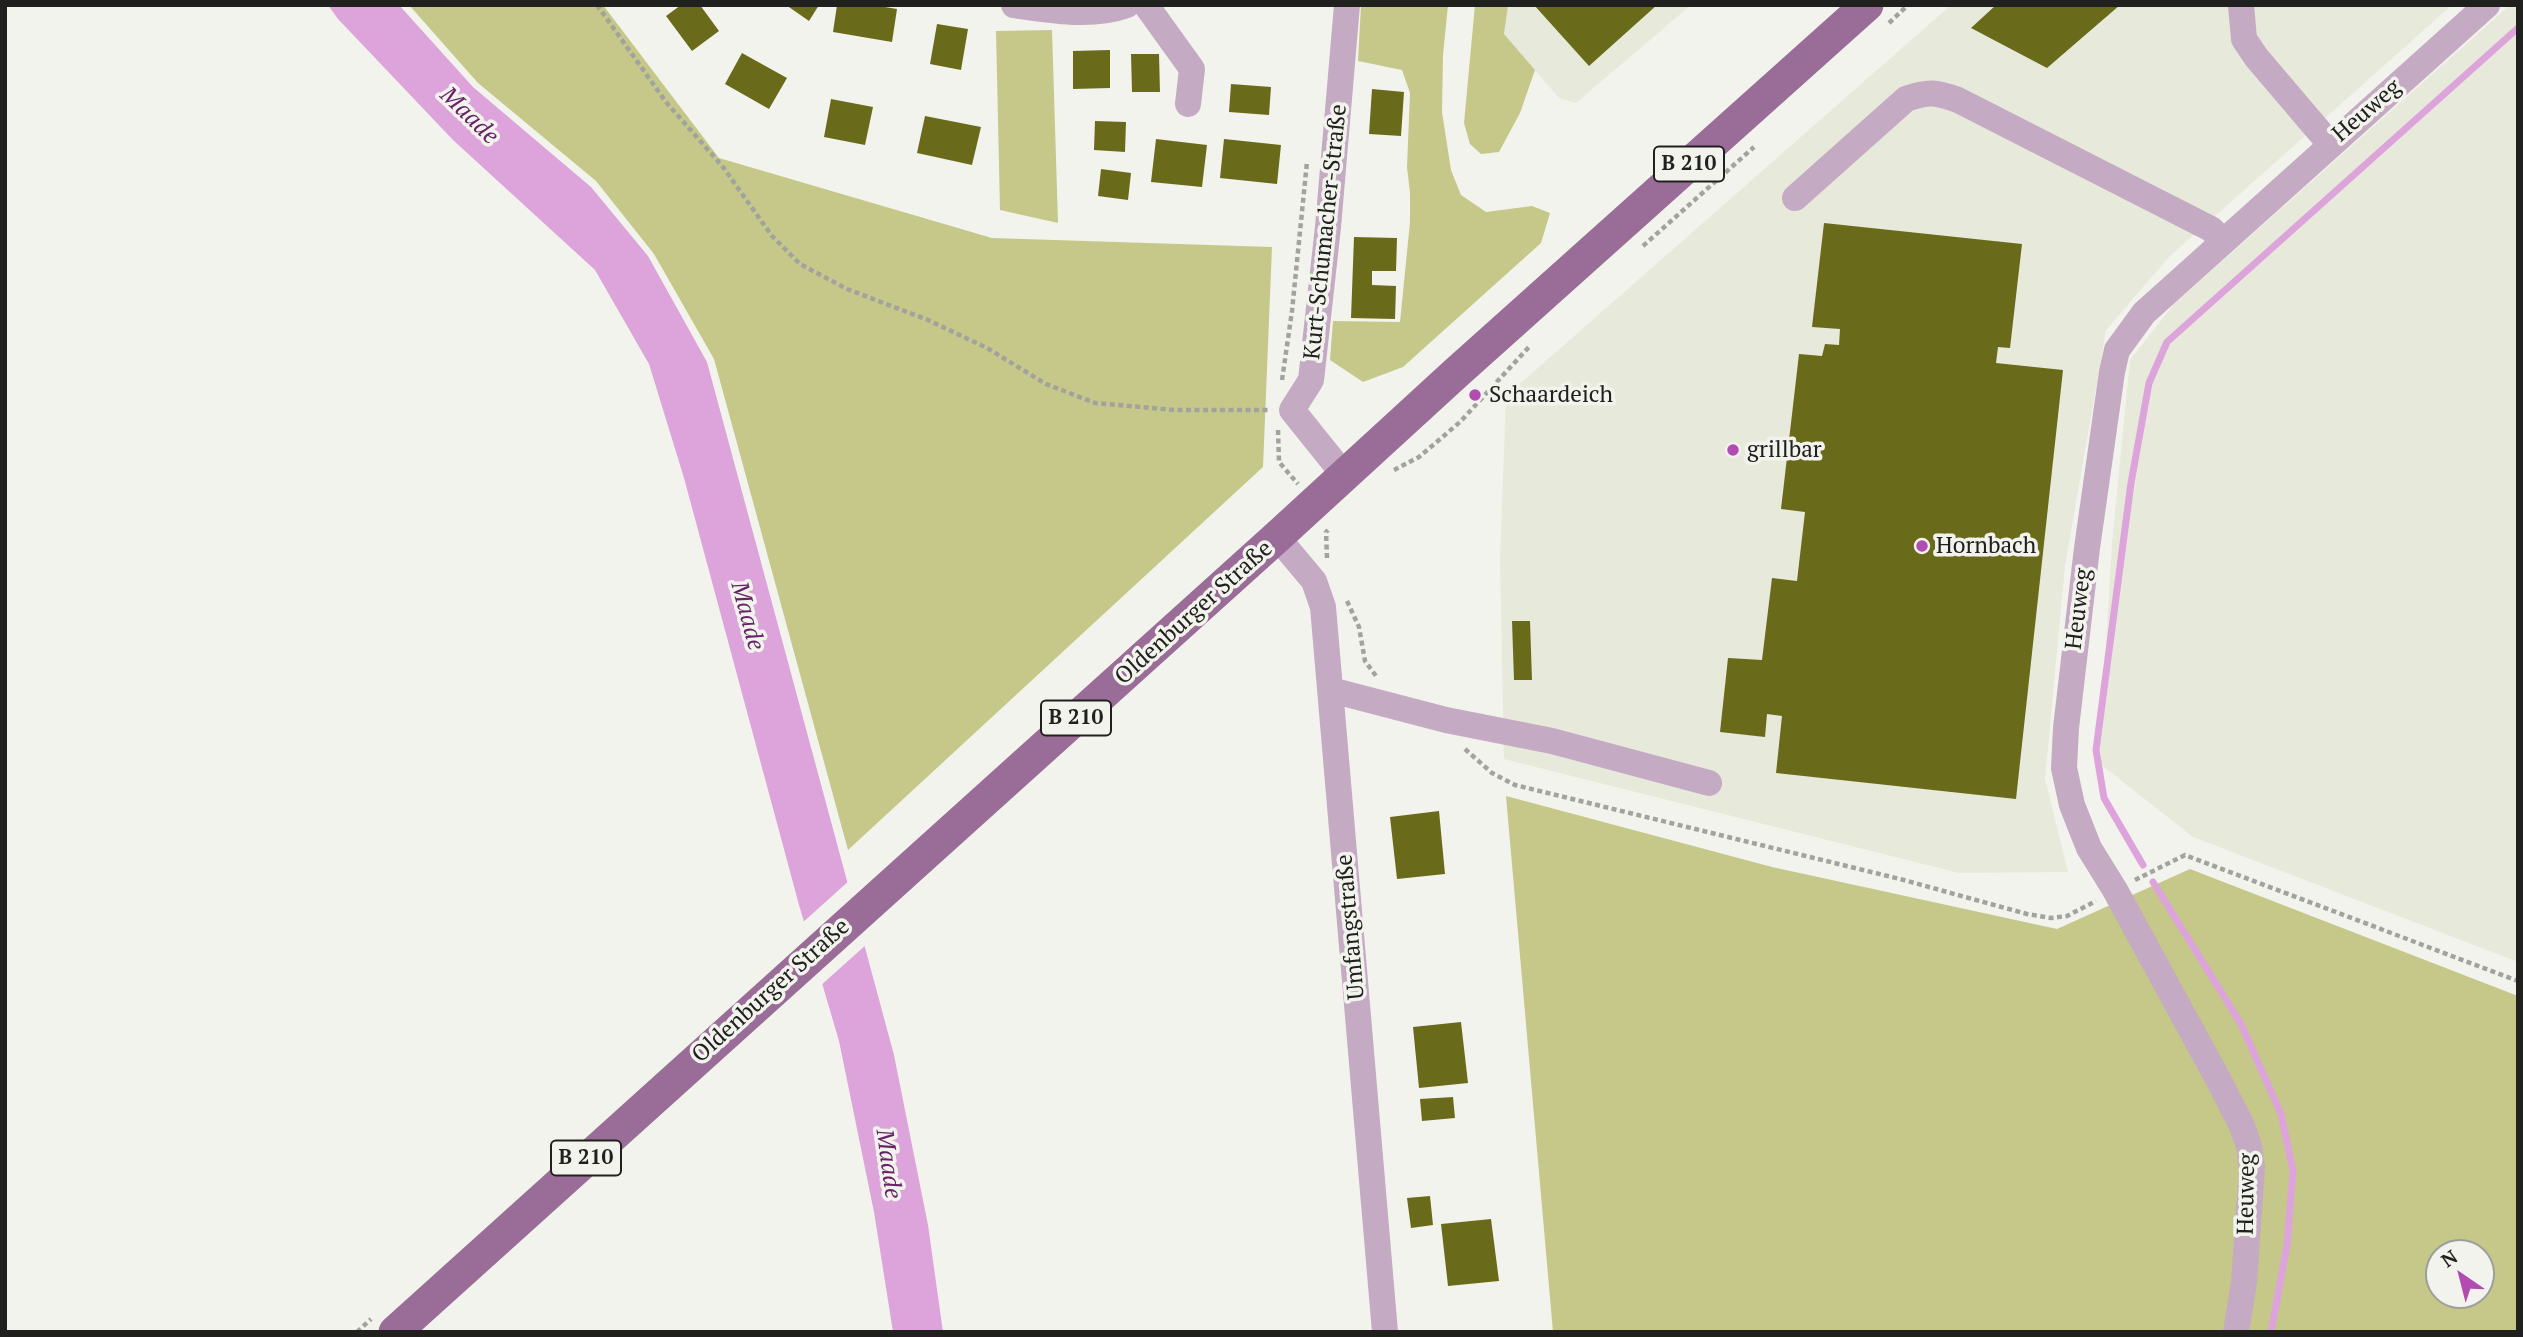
<!DOCTYPE html>
<meta charset="utf-8">
<style>
body{margin:0}
#map{position:relative;width:2523px;height:1337px;overflow:hidden;background:#f3f3ed;font-family:"PT Serif",serif}
canvas{display:block}
.frame{position:absolute;inset:0;border:7px solid #20201e;pointer-events:none}
.north{position:absolute;left:2425px;top:1239px;width:70px;height:70px;box-sizing:border-box;background:#f3f3ed;border:2px solid #9f9f9a;border-radius:50%;rotate:325deg;font-size:19px;font-weight:700;line-height:28px;text-align:center;color:#20201e}
.north::after{content:'';display:block;margin:auto;width:24px;height:32px;background:#b14cb1;clip-path:polygon(50% 0,100% 100%,50% 72%,0 100%)}
</style>
<div id="map">
<canvas width="2523" height="1337"></canvas>
<div class="frame"></div>
<div class="north">N</div>
</div>
<script>
const c = document.querySelector('canvas').getContext('2d');
c.lineJoin = 'round';
function fillPath(path, color) {
  c.fillStyle = color;
  c.fill(path, 'evenodd');
}
function strokePath(path, color, width, dash) {
  c.strokeStyle = color;
  c.lineWidth = width;
  c.lineCap = dash ? 'butt' : 'round';
  c.setLineDash(dash || []);
  c.stroke(path);
}
function label(font, color, halo, rows, align = 'center') {
  c.font = font + ' "PT Serif",serif';
  c.lineWidth = 7;
  c.setLineDash([]);
  c.textBaseline = 'middle';
  c.strokeStyle = halo;
  c.fillStyle = color;
  for (const [text, x, y, turn = 0] of rows) {
    c.save();
    c.translate(x, y);
    c.rotate((+turn || 0) * Math.PI / 180);
    c.textAlign = isNaN(turn) ? turn : align;
    if (halo) c.strokeText(text, 0, 0);
    c.fillText(text, 0, 0);
    c.restore();
  }
}
fillPath(new Path2D(`
 M 1508,5 L 1691,5 L 1576,103 L 1559,98 L 1504,34 Z
 M 1951,5 L 2452,5 L 2169,257 L 2106,330 L 2065,566 L 2045,779 L 2068,872 L 1959,873 L 1504,759 L 1500,559 L 1506,396 Z
 M 2510,5 L 2518,5 L 2518,962 L 2193,837 L 2099,763 L 2112,543 L 2130,360 L 2174,304 Z`), '#e7e9db');
fillPath(new Path2D(`
 M 409,5 L 603,5 L 719,158 L 992,238 L 1272,247 L 1263,467 L 848,850 L 714,359 L 654,254 L 596,181 L 478,83 Z
 M 1361,5 L 1448,5 L 1443,55 L 1442,112 L 1451,170 L 1461,195 L 1486,212 L 1532,206 L 1550,213 L 1541,243 L 1403,367 L 1363,382 L 1330,360 L 1333,321 L 1400,322 L 1410,222 L 1410,193 L 1407,167 L 1410,93 L 1402,70 L 1358,61 Z
 M 1475,5 L 1508,5 L 1504,34 L 1535,70 L 1520,113 L 1499,152 L 1481,154 L 1470,144 L 1464,123 Z
 M 1052,30 L 1058,223 L 1000,210 L 996,31 Z
 M 1506,796 L 1772,867 L 2057,929 L 2190,869 L 2518,996 L 2518,1332 L 1553,1332 ZM 2439,1253 L 2481,1253 L 2481,1295 L 2439,1295 Z`), '#c5c889');
fillPath(new Path2D(`
 M 328,5 L 399,5 L 473,87 L 591,187 L 648,256 L 707,362 L 894,1055 L 928,1225 L 943,1332 L 893,1332 L 874,1212 L 839,1041 L 799,905 L 684,478 L 649,364 L 595,270 L 453,140 L 338,19 Z`), '#dda4db');
fillPath(new Path2D(`
 M 850,880 L 867,944 L 819,987 L 801,924 Z`), '#f3f3ed');
strokePath(new Path2D(`
 M 2143,865 L 2104,798 L 2096,750 L 2131,483 L 2149,383 L 2167,342 L 2518,28
 M 2153,882 L 2241,1024 L 2281,1114 L 2293,1171 L 2287,1245 L 2271,1332`), '#dda4db', 7);
fillPath(new Path2D(`
 M 681,5 L 700,5 L 719,31 L 692,51 L 666,16 Z
 M 786,5 L 819,5 L 809,21 Z
 M 837,5 L 873,5 L 897,9 L 892,42 L 833,32 Z
 M 1534,5 L 1657,5 L 1589,66 Z
 M 1996,5 L 2120,5 L 2047,68 L 1971,28 Z
 M 937,24 L 968,29 L 961,70 L 930,64 Z
 M 1110,50 L 1110,88 L 1073,89 L 1073,51 Z
 M 742,53 L 787,78 L 769,109 L 725,84 Z
 M 1131,54 L 1159,54 L 1160,92 L 1132,92 Z
 M 1231,84 L 1271,87 L 1269,115 L 1229,112 Z
 M 1372,89 L 1404,92 L 1401,136 L 1369,134 Z
 M 831,99 L 873,107 L 865,145 L 824,137 Z
 M 925,116 L 981,127 L 972,165 L 917,153 Z
 M 1095,121 L 1126,122 L 1125,152 L 1094,150 Z
 M 1156,139 L 1207,145 L 1202,187 L 1151,182 Z
 M 1224,139 L 1281,145 L 1277,184 L 1220,178 Z
 M 1101,169 L 1131,173 L 1128,200 L 1098,196 Z
 M 1824,223 L 2022,244 L 2010,348 L 1998,347 L 1996,363 L 2063,370 L 2016,799 L 1776,773 L 1782,716 L 1767,714 L 1765,737 L 1720,732 L 1728,658 L 1762,660 L 1772,578 L 1797,581 L 1805,512 L 1781,509 L 1799,354 L 1822,356 L 1825,344 L 1839,345 L 1840,329 L 1812,327 Z
 M 1354,237 L 1397,238 L 1396,271 L 1372,271 L 1372,285 L 1396,286 L 1395,319 L 1351,318 Z
 M 1512,621 L 1530,621 L 1532,680 L 1514,680 Z
 M 1439,811 L 1445,874 L 1397,879 L 1390,817 Z
 M 1461,1022 L 1468,1083 L 1419,1088 L 1413,1027 Z
 M 1453,1097 L 1455,1118 L 1422,1121 L 1420,1099 Z
 M 1430,1196 L 1433,1225 L 1411,1228 L 1407,1198 Z
 M 1491,1219 L 1499,1281 L 1448,1286 L 1441,1224 Z`), '#696b1b');
strokePath(new Path2D(`
 M 597,5 L 666,102 L 723,167 L 772,236 L 800,264 L 847,289 L 928,320 L 987,348 L 1046,384 L 1095,403 L 1174,410 L 1270,410
 M 1889,23 L 1908,5
 M 1643,246 L 1754,147
 M 1282,380 L 1292,311 L 1307,162
 M 1278,430 L 1279,462 L 1298,484
 M 1394,470 L 1419,457 L 1460,422 L 1529,347
 M 1327,558 L 1326,532 L 1328,530
 M 1347,601 L 1359,627 L 1365,661 L 1376,676
 M 1465,749 L 1492,773 L 1515,785 L 1900,879 L 2027,914 L 2051,918 L 2067,916 L 2096,901
 M 2135,880 L 2185,855 L 2518,981
 M 357,1332 L 371,1319`), '#a2a29e', 4.5, [5, 3.5]);
strokePath(new Path2D(`
 M 1014,5 C 1051,10 1091,18 1127,5
 M 1146,5 L 1192,69 L 1188,104
 M 2241,5 L 2244,39 L 2256,57 L 2330,144
 M 1795,198 L 1906,99 C 1928,91 1936,92 1958,100 L 2211,229 L 2223,241
 M 1345,476 L 1292,410 L 1311,380 L 1328,227 L 1347,5
 M 1277,537 L 1314,581 L 1323,607 L 1385,1332
 M 1331,690 L 1446,720 L 1552,741 L 1709,783
 M 2236,1332 L 2244,1282 L 2252,1168 L 2249,1146 L 2242,1126 L 2219,1081 L 2115,890 L 2089,848 L 2072,805 L 2064,768 L 2066,728 L 2087,548 L 2112,372 L 2117,350 L 2144,313 L 2487,5`), '#c4aac3', 26);
strokePath(new Path2D(`
 M 395,1332 L 1277,537 L 1456,373 L 1867,5`), '#9a6d99', 33);
for (const [x, y, r, color] of [
 [1475,395,7,"#b14cb1"],
 [1733,450,7,"#b14cb1"],
 [1922,546,7,"#b14cb1"]
]) {
  const dot = new Path2D();
  dot.arc(x, y, r, 0, 2 * Math.PI);
  c.fillStyle = color;
  c.fill(dot);
  strokePath(dot, '#f3f3ed', 2.5);
}
for (const [x, y, w] of [
 [1689,164,70],
 [1076,718,70],
 [586,1158,70]
]) {
  const box = new Path2D();
  box.roundRect(x - w / 2, y - 17.5, w, 35, 5);
  c.fillStyle = '#f3f3ed';
  c.fill(box);
  strokePath(box, '#20201e', 2);
}
label('bold 21px', '#20201e', null, [
 ["B 210",1689,164],
 ["B 210",1076,718],
 ["B 210",586,1158]
]);
label('23px', '#20201e', '#f3f3ed', [
 ["Heuweg",2367,111,-41],
 ["Kurt-Schumacher-Straße",1326,232,-84],
 ["Heuweg",2079,609,-83],
 ["Oldenburger Straße",1194,613,-42],
 ["Umfangstraße",1351,927,-95],
 ["Oldenburger Straße",771,991,-42],
 ["Heuweg",2247,1194,-89]
]);
label('23px', '#20201e', '#f3f3ed', [
 ["Schaardeich",1489,395],
 ["grillbar",1747,450],
 ["Hornbach",1936,546]
], 'left');
label('italic 24px', '#662467', '#f3f3ed', [
 ["Maade",469,116,44],
 ["Maade",747,616,75],
 ["Maade",888,1164,82]
]);
</script>
